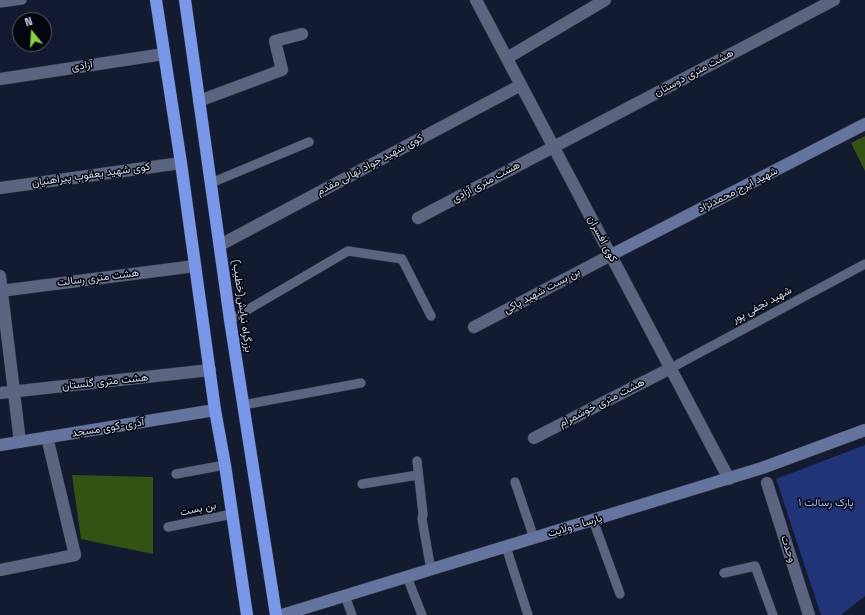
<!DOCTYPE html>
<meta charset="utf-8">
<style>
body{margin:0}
#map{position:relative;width:865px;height:615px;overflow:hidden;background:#131b30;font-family:"Space Grotesk",sans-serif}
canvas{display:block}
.north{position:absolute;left:12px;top:12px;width:40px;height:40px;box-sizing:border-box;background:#04060f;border:1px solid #565a65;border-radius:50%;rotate:342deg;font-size:11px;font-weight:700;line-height:16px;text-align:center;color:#d2d8e7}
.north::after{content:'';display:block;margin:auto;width:14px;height:18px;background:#89cf49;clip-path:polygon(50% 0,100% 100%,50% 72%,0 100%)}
</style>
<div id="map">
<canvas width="865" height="615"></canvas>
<div class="north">N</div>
</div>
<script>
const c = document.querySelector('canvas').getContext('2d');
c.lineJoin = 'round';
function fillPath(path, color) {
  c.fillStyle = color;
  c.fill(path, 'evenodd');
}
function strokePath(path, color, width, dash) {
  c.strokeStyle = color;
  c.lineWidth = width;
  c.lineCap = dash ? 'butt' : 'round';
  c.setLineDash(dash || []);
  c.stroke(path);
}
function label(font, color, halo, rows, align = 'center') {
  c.font = font + ' "Space Grotesk",Vazirmatn,sans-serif';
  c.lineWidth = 3;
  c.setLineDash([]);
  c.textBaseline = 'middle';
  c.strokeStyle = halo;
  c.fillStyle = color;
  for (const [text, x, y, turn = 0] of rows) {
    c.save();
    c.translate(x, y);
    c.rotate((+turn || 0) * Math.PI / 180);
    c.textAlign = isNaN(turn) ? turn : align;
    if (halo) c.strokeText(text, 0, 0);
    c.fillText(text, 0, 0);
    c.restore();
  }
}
fillPath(new Path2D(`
 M 865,445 L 865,596 L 841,615 L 821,615 L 776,479 Z`), '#223478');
fillPath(new Path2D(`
 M 865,136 L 865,171 L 851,143 Z
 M 72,475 L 153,477 L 153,554 L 81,539 Z`), '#335315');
const lane = new Path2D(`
 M 0,3 L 22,0
 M 211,183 L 309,142
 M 230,320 L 348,251 L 402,259 L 431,316
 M 671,368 L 865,264
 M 243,405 L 361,383
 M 417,461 L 423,514 L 422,519 L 431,570
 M 176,474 L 225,465
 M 515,482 L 534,538
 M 362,484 L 418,475
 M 593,520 L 620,594
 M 168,527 L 232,514
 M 506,547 L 528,615
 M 724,573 L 755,566 L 773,615
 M 407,577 L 422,615
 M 345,596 L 352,615`);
const street = new Path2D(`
 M 476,0 L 729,479
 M 507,58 L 605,0
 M 0,79 L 164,54
 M 199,101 L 282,70 L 275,41 L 302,34
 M 0,188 L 181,163
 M 418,218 L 834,0
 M 220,245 L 521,85
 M 0,276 L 20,442
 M 0,291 L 195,266
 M 474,327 L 611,255
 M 0,393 L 210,370
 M 534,438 L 671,368
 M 767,483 L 809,615
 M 0,570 L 75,555 L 47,437`);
const secondary = new Path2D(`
 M 611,255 L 865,124
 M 0,445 L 215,410
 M 282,615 L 762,468 L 865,430`);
const highway = new Path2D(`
 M 156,0 L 181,163 L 215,410 L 225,465 L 247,615
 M 185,0 L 230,320 L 276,615`);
strokePath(lane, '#303345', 10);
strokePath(street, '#303345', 13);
strokePath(secondary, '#303345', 13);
strokePath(highway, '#303345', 13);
strokePath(lane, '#5b657f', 9);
strokePath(street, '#5b657f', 12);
strokePath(secondary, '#65749f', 12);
strokePath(highway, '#7b97ea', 12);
label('11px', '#d2d8e7', '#04060f', [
 ["آزادی",82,66,-9],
 ["هشت متری دوستان",694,73,-28],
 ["کوی شهید جواد نهالی مقدم",370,165,-28],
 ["کوی شهید یعقوب پیراهنیان",91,175,-8],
 ["هشت متری آزادی",486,182,-28],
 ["شهید ایرج محمدنژاد",738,190,-27],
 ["کوی افسران",602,239,62],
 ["هشت متری رسالت",98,278,-7],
 ["بن بست شهید پاکى",542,291,-28],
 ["شهید نجفی پور",762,305,-28],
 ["بزرگراه نیایش(خطیب)",242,306,82],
 ["هشت متری گلستان",105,382,-6],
 ["هشت متری خوشمرام",602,403,-27],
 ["آذری-کوی مسجد",108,428,-9],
 ["بن بست",198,509,-12],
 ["پارسا - ولایت",575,526,-17],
 ["وحدت",788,549,72]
]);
label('11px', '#a7befb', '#04060f', [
 ["پارک رسالت ۱",826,503]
]);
</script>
